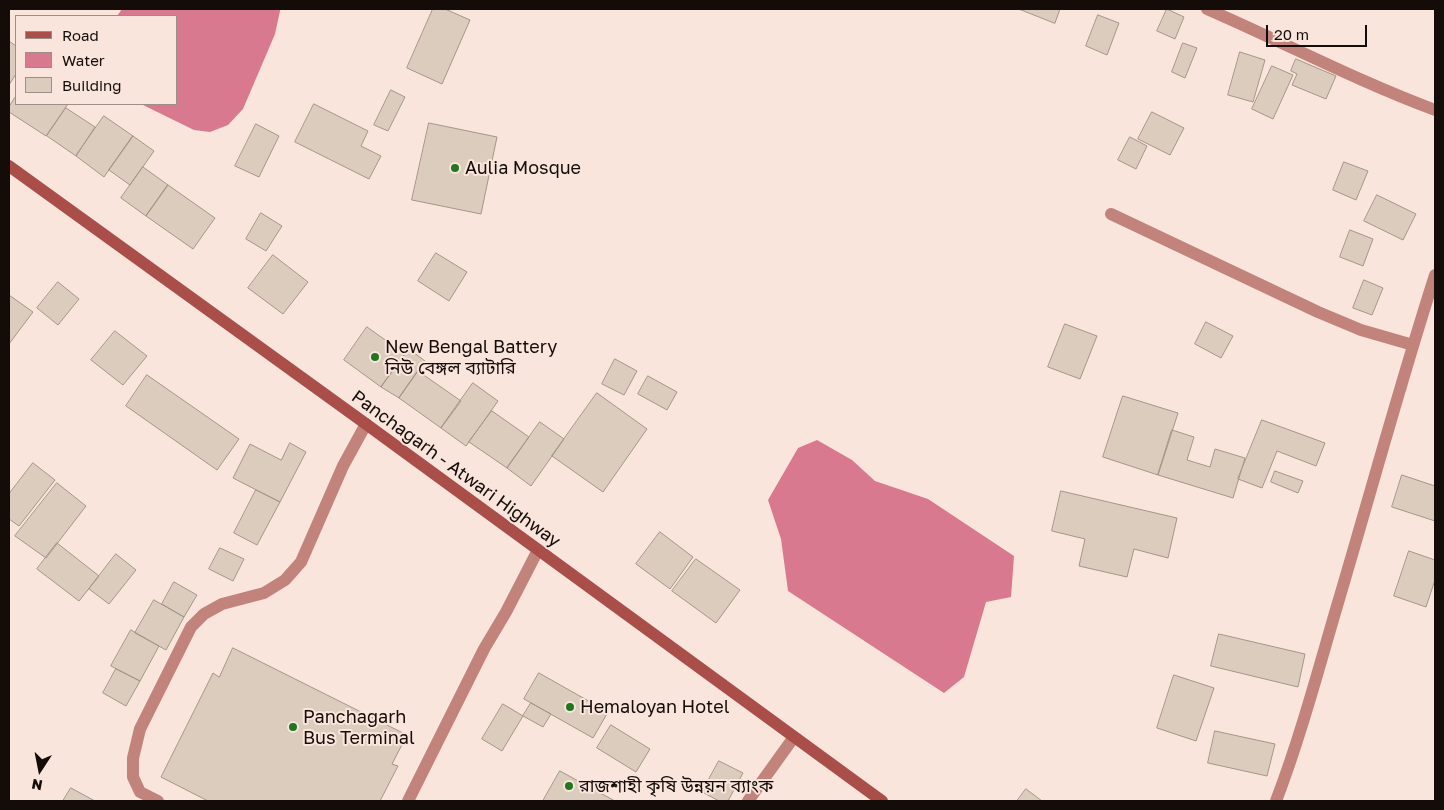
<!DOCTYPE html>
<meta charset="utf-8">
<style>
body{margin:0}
#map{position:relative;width:1444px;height:810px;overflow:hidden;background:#fae5dc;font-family:"Golos Text",sans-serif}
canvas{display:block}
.frame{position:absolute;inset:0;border:10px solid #130c09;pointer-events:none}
.legend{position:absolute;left:15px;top:15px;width:162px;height:90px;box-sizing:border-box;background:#fae5dc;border:1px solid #9e8e88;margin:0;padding:6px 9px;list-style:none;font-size:15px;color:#130c09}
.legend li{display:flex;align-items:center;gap:10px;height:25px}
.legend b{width:25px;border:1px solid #9e8e88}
.north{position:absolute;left:15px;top:745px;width:50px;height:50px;-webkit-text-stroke:4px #fae5dc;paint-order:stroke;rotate:191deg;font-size:14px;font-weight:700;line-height:20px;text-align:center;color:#130c09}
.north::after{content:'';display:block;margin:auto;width:18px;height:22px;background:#130c09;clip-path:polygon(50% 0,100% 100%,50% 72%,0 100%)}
.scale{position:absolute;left:1266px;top:25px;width:101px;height:22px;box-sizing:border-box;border:2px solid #130c09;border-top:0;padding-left:6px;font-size:15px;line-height:18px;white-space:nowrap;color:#130c09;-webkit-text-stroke:4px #fae5dc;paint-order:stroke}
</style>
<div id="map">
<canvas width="1444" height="810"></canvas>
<div class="frame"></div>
<ul class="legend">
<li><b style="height:6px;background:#aa4e49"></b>Road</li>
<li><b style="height:14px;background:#d8798f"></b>Water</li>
<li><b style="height:14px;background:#dcccbe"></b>Building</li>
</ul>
<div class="north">N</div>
<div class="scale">20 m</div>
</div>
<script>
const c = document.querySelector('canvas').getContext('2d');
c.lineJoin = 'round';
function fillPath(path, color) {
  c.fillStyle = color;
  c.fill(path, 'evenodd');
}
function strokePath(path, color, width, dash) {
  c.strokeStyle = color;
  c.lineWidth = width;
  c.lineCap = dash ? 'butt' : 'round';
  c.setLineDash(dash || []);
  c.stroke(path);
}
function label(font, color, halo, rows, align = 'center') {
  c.font = font + ' "Golos Text","Noto Sans Bengali",sans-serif';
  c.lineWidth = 4;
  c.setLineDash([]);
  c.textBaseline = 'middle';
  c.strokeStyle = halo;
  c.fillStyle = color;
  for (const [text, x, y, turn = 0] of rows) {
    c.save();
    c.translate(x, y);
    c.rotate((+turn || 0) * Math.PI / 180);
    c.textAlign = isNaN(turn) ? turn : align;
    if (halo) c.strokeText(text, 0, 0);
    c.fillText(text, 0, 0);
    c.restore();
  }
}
fillPath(new Path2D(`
 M 122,9 L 280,9 L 280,11 L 275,34 L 243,109 L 228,125 L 210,132 L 194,130 L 141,104 L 176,104 L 176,16 L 117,16 Z
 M 817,440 L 852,460 L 875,481 L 928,499 L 1014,556 L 1011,597 L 986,602 L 964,677 L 944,693 L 788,591 L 781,539 L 768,500 L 798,448 Z`), '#d8798f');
const building = new Path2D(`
 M 433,9 L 445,9 L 470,20 L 442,84 L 407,68 Z
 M 1019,9 L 1060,9 L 1055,23 Z
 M 1167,9 L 1184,17 L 1175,39 L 1157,31 Z
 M 1098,15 L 1119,23 L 1107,55 L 1086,46 Z
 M 9,41 L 16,46 L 16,74 L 9,85 Z
 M 1183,43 L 1197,48 L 1185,78 L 1172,72 Z
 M 1240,52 L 1265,60 L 1253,102 L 1228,95 Z
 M 1296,59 L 1336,76 L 1326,99 L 1292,85 L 1297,74 L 1291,71 Z
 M 1272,66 L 1293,75 L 1273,119 L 1252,109 Z
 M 391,90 L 405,97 L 388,131 L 374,125 Z
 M 16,96 L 16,104 L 68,104 L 46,136 L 9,112 L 9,107 Z
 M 314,104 L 368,131 L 361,146 L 381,156 L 369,179 L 295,142 Z
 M 66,108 L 95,127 L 76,156 L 47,136 Z
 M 1152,112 L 1184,128 L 1170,155 L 1138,139 Z
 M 104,116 L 133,136 L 104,177 L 76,156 Z
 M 429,123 L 497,137 L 481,214 L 412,200 Z
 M 256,124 L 279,136 L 259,177 L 235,166 Z
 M 133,136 L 154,151 L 130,185 L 109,170 Z
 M 1130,137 L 1147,146 L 1136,169 L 1118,160 Z
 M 1344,162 L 1368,171 L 1356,200 L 1333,190 Z
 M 143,167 L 168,185 L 146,216 L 121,198 Z
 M 168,185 L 215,218 L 193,249 L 146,216 Z
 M 1377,195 L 1416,214 L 1403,240 L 1364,221 Z
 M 261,213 L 282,226 L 266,251 L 246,239 Z
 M 1350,230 L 1373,239 L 1363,266 L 1340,257 Z
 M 436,253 L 467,272 L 449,301 L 418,281 Z
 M 273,255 L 308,282 L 283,314 L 248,288 Z
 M 1364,280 L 1383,288 L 1372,315 L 1353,308 Z
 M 58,282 L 79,299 L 58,325 L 37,308 Z
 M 9,295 L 33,312 L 9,344 Z
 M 1206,322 L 1233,336 L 1221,358 L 1195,344 Z
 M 1065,324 L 1097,336 L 1080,379 L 1048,367 Z
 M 367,327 L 405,354 L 381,387 L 344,360 Z
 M 115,331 L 147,356 L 123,385 L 91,360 Z
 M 409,349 L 425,361 L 399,398 L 381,387 Z
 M 615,359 L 637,371 L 624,395 L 602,384 Z
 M 418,371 L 461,401 L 441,428 L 399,398 Z
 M 147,375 L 239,439 L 217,470 L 126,406 Z
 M 648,376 L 677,392 L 667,410 L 638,394 Z
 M 473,383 L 498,401 L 466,446 L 441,428 Z
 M 597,393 L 647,429 L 603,492 L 552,456 Z
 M 1123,396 L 1178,413 L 1158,475 L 1103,457 Z
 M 492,411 L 529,437 L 507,468 L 469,442 Z
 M 1262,420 L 1325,443 L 1316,466 L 1277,451 L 1262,488 L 1238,479 Z
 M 540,422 L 564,439 L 531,486 L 507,468 Z
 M 1172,430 L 1194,437 L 1187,460 L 1210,467 L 1215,449 L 1245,458 L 1233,498 L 1158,475 Z
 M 290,443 L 306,452 L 280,502 L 233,478 L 250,444 L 281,460 Z
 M 33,463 L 55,480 L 19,526 L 9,519 L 9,494 Z
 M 1275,471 L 1303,481 L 1298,493 L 1271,482 Z
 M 1402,475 L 1435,486 L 1435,521 L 1392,507 Z
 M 57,483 L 86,506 L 46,558 L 15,536 Z
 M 256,490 L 280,502 L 257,545 L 234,533 Z
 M 1061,491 L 1177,518 L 1168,558 L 1134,549 L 1127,577 L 1079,566 L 1085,539 L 1052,531 Z
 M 660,532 L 693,557 L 670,589 L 636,564 Z
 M 57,543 L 99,576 L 79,601 L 37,569 Z
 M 220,548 L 244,559 L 233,581 L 209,569 Z
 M 1409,551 L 1435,560 L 1435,580 L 1426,607 L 1394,596 Z
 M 116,554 L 136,570 L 109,604 L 89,589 Z
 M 696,559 L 740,590 L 716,623 L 672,591 Z
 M 174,582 L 197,595 L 184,617 L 162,604 Z
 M 154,600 L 184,617 L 166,650 L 135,633 Z
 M 131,630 L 159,646 L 140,681 L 111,666 Z
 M 1219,634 L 1305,654 L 1298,687 L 1211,666 Z
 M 233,648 L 407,735 L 392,764 L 398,766 L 380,801 L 208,801 L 161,777 L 213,673 L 219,677 Z
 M 116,669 L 140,681 L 126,706 L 103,693 Z
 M 539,673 L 608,712 L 593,738 L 524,699 Z
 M 1174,675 L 1214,688 L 1196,741 L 1157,728 Z
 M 531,703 L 551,714 L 543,727 L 523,716 Z
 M 503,704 L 523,716 L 502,751 L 482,739 Z
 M 611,725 L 650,749 L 636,772 L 597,748 Z
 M 1215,731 L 1275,744 L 1267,776 L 1208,763 Z
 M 719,761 L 743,773 L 728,801 L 719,801 L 702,792 Z
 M 560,771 L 615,801 L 543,801 Z
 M 71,788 L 95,801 L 63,801 Z
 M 1026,789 L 1042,801 L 1017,801 Z`);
fillPath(building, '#dcccbe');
strokePath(building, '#a49588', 1);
strokePath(new Path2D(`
 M 1207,9 C 1283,42 1357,81 1435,110
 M 1111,214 L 1318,312 L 1361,330 L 1413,345
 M 158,801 L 140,792 L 133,777 L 133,758 L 140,729 L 191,627 L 204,614 L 222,604 L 264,593 L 285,580 L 301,562 L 343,466 L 366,424
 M 408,801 L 484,649 L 506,612 L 538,550
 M 748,801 L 794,737
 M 1276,801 C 1300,738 1318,671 1337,606 C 1370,495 1400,384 1435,275`), '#c3837d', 12);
strokePath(new Path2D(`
 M 9,166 L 366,424 L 882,801`), '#aa4e49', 12);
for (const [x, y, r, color] of [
 [455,168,5,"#227620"],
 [375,357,5,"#227620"],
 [570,707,5,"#227620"],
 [293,727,5,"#227620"],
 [569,786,5,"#227620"]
]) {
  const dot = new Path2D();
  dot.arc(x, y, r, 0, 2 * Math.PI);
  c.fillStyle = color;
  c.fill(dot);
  strokePath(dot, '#fae5dc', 2);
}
label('18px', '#130c09', '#fae5dc', [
 ["Aulia Mosque",465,168],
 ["New Bengal Battery",385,347],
 ["নিউ বেঙ্গল ব্যাটারি",385,368],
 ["Hemaloyan Hotel",580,707],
 ["Panchagarh",303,717],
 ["Bus Terminal",303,738],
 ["রাজশাহী কৃষি উন্নয়ন ব্যাংক",579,786]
], 'left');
label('18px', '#130c09', '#fae5dc', [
 ["Panchagarh - Atwari Highway",456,469,36]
]);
</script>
